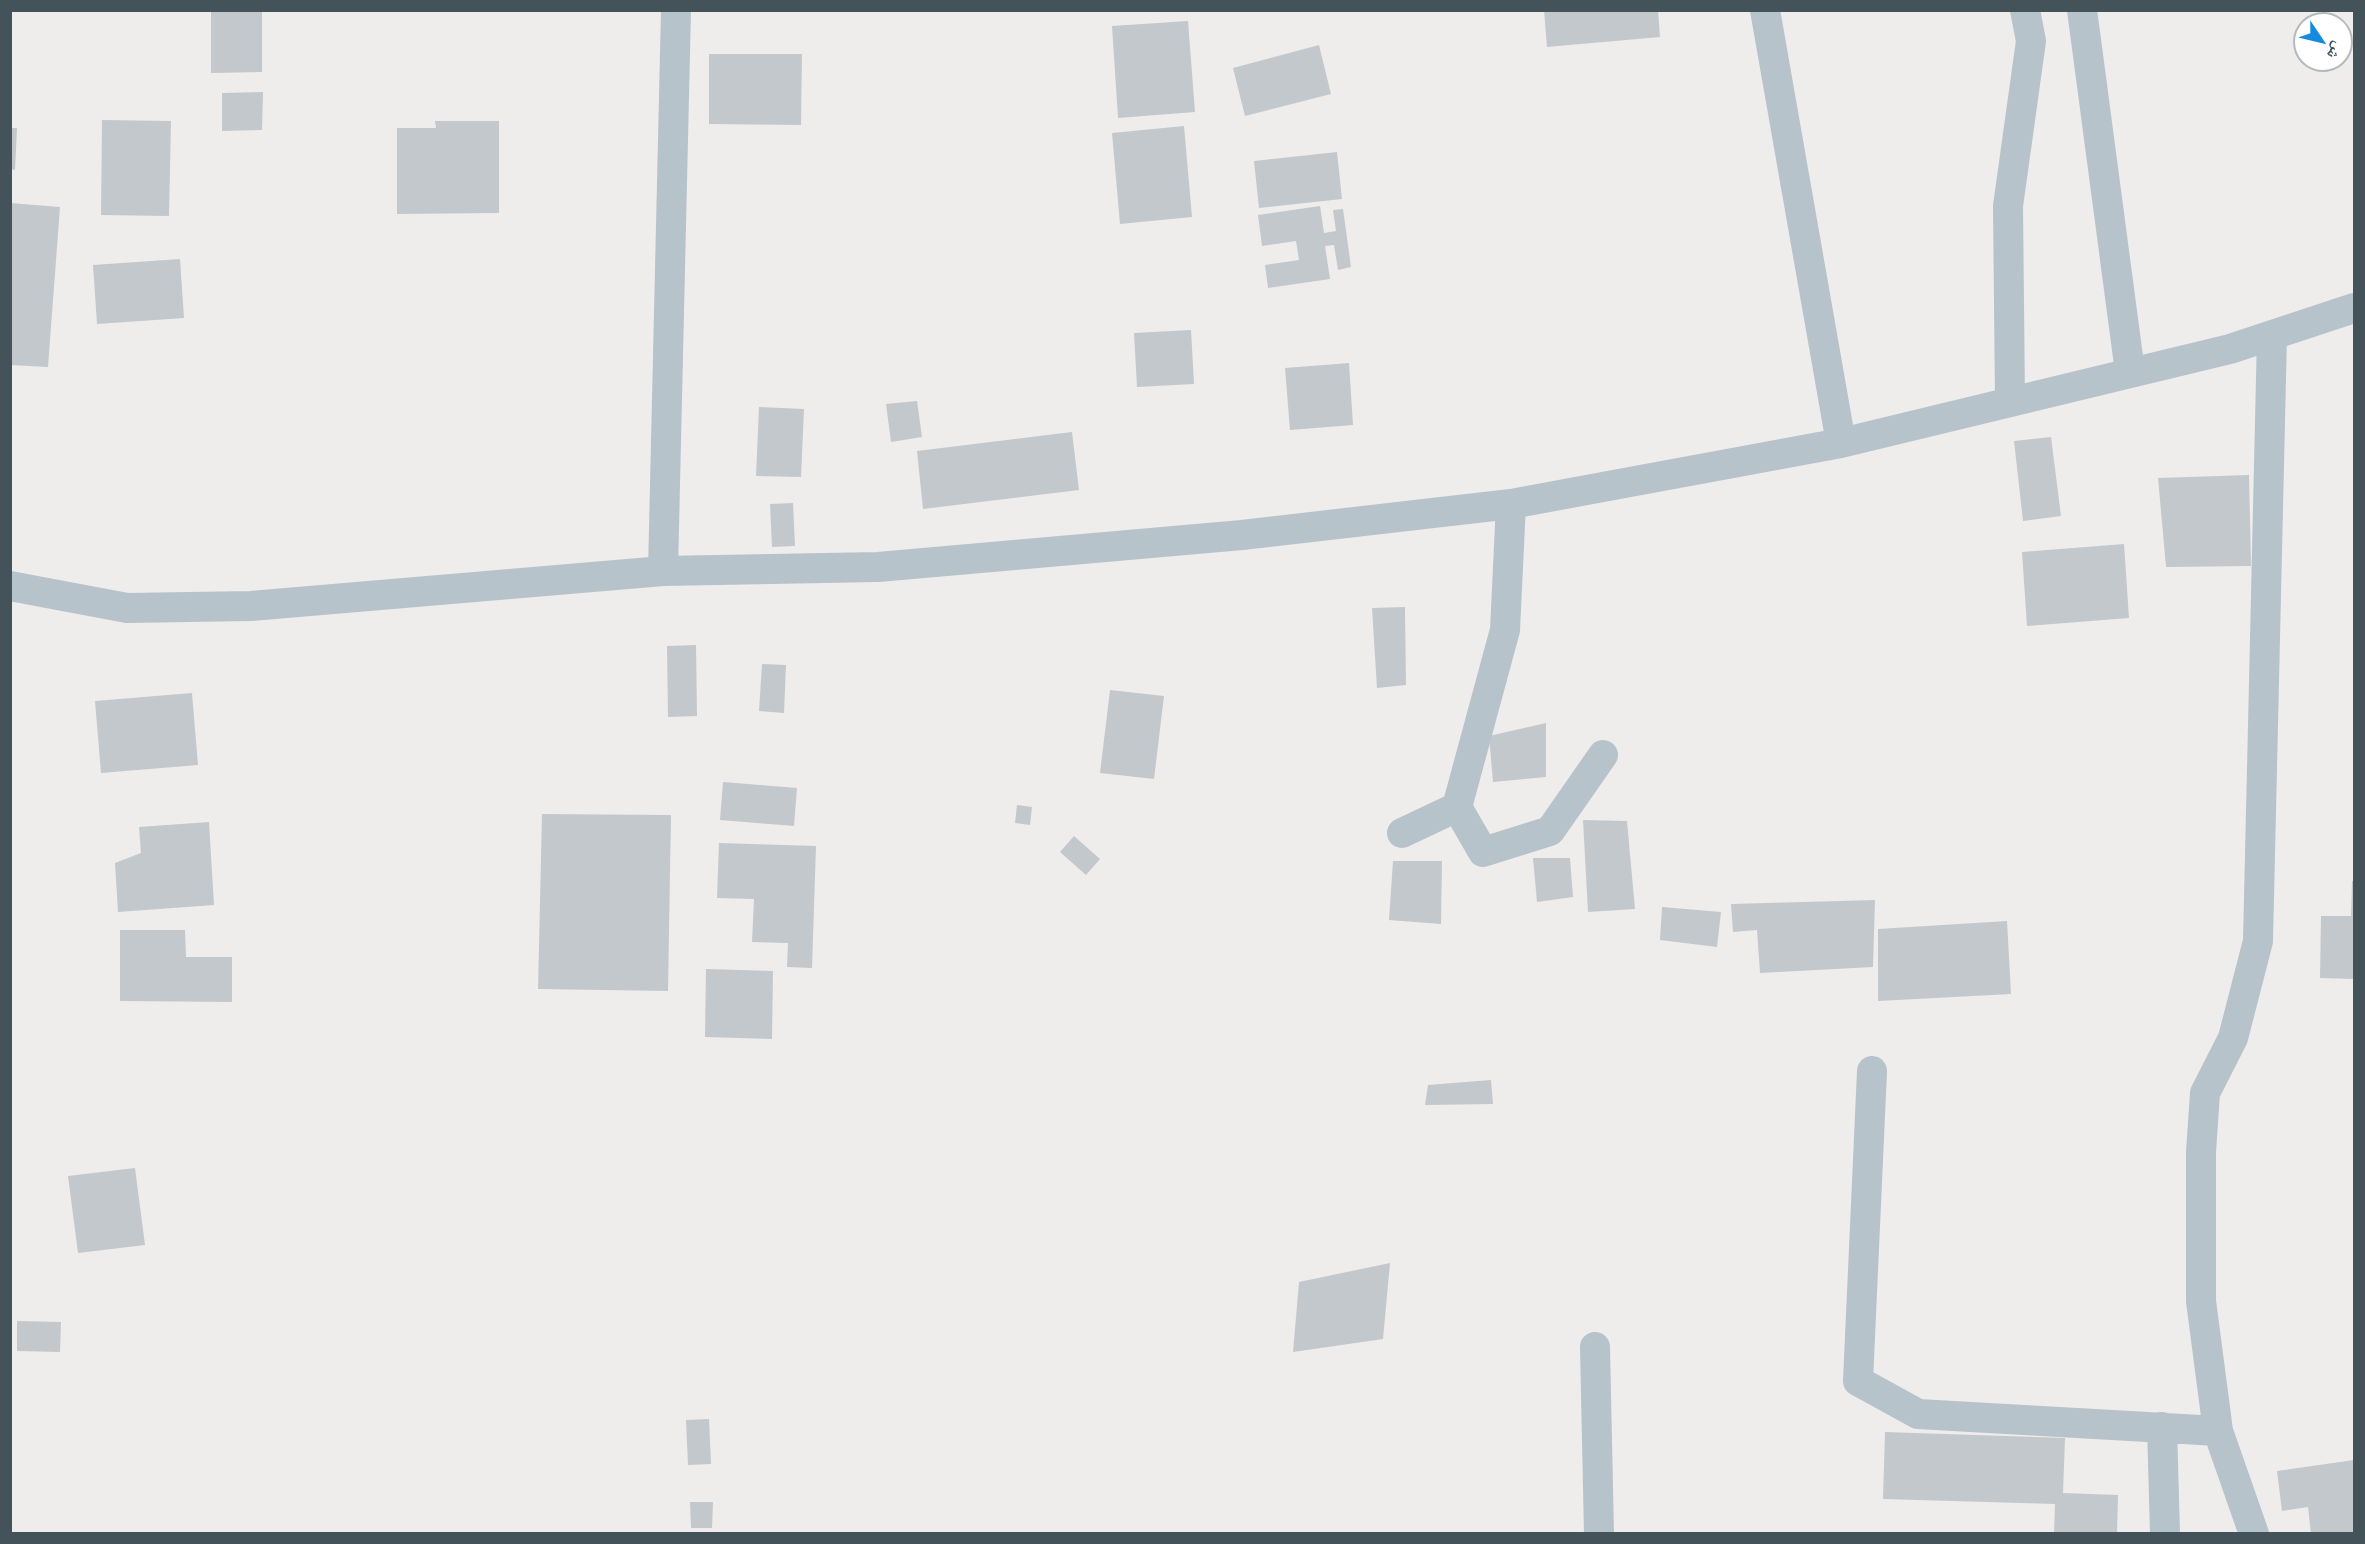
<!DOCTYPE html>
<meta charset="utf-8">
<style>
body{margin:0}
#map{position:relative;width:2365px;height:1544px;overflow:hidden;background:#efecec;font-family:Barlow,"Noto Naskh Arabic",sans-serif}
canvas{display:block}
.frame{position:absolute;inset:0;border:12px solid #44535a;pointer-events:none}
.north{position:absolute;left:2293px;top:12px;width:60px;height:60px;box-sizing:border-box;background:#fff;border:2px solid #b4babd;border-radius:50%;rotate:125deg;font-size:16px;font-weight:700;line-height:24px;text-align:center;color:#44535a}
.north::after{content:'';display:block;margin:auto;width:21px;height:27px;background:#158ae0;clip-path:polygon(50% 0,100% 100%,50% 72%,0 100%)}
</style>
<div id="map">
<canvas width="2365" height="1544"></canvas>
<div class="frame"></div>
<div class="north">ش</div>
</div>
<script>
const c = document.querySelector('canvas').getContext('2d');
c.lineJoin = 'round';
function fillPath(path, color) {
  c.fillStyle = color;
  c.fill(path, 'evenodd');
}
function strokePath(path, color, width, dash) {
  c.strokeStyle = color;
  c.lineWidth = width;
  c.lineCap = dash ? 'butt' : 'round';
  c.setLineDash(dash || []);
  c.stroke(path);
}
fillPath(new Path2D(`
 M 211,10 L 262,10 L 262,72 L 211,73 Z
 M 1544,10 L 1658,10 L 1660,37 L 1547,47 Z
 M 1188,21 L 1195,112 L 1118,118 L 1112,26 Z
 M 1319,45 L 1331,94 L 1245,116 L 1233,68 Z
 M 709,54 L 802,54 L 801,125 L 709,124 Z
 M 263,92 L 262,130 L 222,131 L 222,93 Z
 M 102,120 L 171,121 L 169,216 L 101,215 Z
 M 435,121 L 499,121 L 499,213 L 397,214 L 397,128 L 436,128 Z
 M 1184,126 L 1192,217 L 1120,224 L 1112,133 Z
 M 10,128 L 17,128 L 15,170 L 10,169 Z
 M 1337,152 L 1342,199 L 1259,208 L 1254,161 Z
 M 10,203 L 60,207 L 48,367 L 10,365 Z
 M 1320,206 L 1324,233 L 1336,231 L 1333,210 L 1343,209 L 1351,267 L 1338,270 L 1334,245 L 1325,246 L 1330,279 L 1268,288 L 1265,265 L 1299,260 L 1296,241 L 1262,246 L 1258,215 Z
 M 180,259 L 184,318 L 97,324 L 93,265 Z
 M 1191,330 L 1194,384 L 1137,387 L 1134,333 Z
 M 1349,363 L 1353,425 L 1290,430 L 1285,368 Z
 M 917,401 L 922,437 L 891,442 L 886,404 Z
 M 759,407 L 804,409 L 801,477 L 756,476 Z
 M 1072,432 L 1079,490 L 923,509 L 917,451 Z
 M 2051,437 L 2061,516 L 2023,521 L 2014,441 Z
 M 2249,475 L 2251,566 L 2166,567 L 2158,478 Z
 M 793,503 L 795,546 L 772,547 L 770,504 Z
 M 2124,544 L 2129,618 L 2027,626 L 2022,552 Z
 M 1405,607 L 1406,685 L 1377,688 L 1372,608 Z
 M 696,645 L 697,716 L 668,717 L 667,646 Z
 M 762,664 L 786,665 L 784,713 L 759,711 Z
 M 1110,690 L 1164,696 L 1154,779 L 1100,773 Z
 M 192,693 L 198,765 L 101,773 L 95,701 Z
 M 1546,723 L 1546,777 L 1493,782 L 1489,736 Z
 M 723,782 L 797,788 L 794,826 L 720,820 Z
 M 1017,805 L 1032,807 L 1030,825 L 1015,823 Z
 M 542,814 L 671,815 L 668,991 L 538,989 Z
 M 1583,820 L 1627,821 L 1635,909 L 1588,912 Z
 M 209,822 L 214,905 L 118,912 L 115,863 L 141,853 L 139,827 Z
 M 1074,836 L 1100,859 L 1086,875 L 1060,852 Z
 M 719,843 L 816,846 L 812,968 L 787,967 L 788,943 L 752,942 L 754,899 L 717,898 Z
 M 1533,858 L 1570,858 L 1573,897 L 1537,902 Z
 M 1393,861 L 1442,861 L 1441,924 L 1389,920 Z
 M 2352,881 L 2354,881 L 2354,979 L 2320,978 L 2321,916 L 2351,916 Z
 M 1875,900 L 1873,967 L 1760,973 L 1757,930 L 1733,932 L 1731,904 Z
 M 1662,907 L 1721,912 L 1717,947 L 1660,940 Z
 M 2007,921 L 2011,994 L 1878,1001 L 1878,929 Z
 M 120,930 L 185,930 L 186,957 L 232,957 L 232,1002 L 120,1001 Z
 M 706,969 L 773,971 L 772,1039 L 705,1037 Z
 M 1491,1080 L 1493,1104 L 1425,1105 L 1428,1085 Z
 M 135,1168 L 145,1245 L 78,1253 L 68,1176 Z
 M 1390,1263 L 1383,1339 L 1293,1352 L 1299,1282 Z
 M 17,1321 L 61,1322 L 60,1352 L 17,1351 Z
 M 709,1419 L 711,1464 L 688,1465 L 686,1420 Z
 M 1885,1432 L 2065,1438 L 2063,1493 L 2118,1495 L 2117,1534 L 2054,1534 L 2055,1504 L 1883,1499 Z
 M 2354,1460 L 2354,1534 L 2311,1534 L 2308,1507 L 2282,1511 L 2277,1471 Z
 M 690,1502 L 713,1502 L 712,1528 L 691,1528 Z`), '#c3c8cc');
strokePath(new Path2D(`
 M 1765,10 L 1841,443
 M 2082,10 L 2130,372
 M 2010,402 L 2008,206 L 2031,41 L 2025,10
 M 663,571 L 676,10
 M 10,586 L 127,608 L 251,606 L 663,571 L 878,567 L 1242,535 L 1511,504 L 1841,443 L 2230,349 L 2354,308
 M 1457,807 L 1483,852 L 1550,831 L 1603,755
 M 1402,833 L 1457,807 L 1505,630 L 1511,504
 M 1872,1071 L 1858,1381 L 1918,1414 L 2218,1431
 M 1595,1347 L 1599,1534
 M 2162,1427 L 2165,1534
 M 2254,1534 L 2218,1431 L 2201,1301 L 2201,1152 L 2205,1093 L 2233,1038 L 2258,941 L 2272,335`), '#b7c3ca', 30);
</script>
